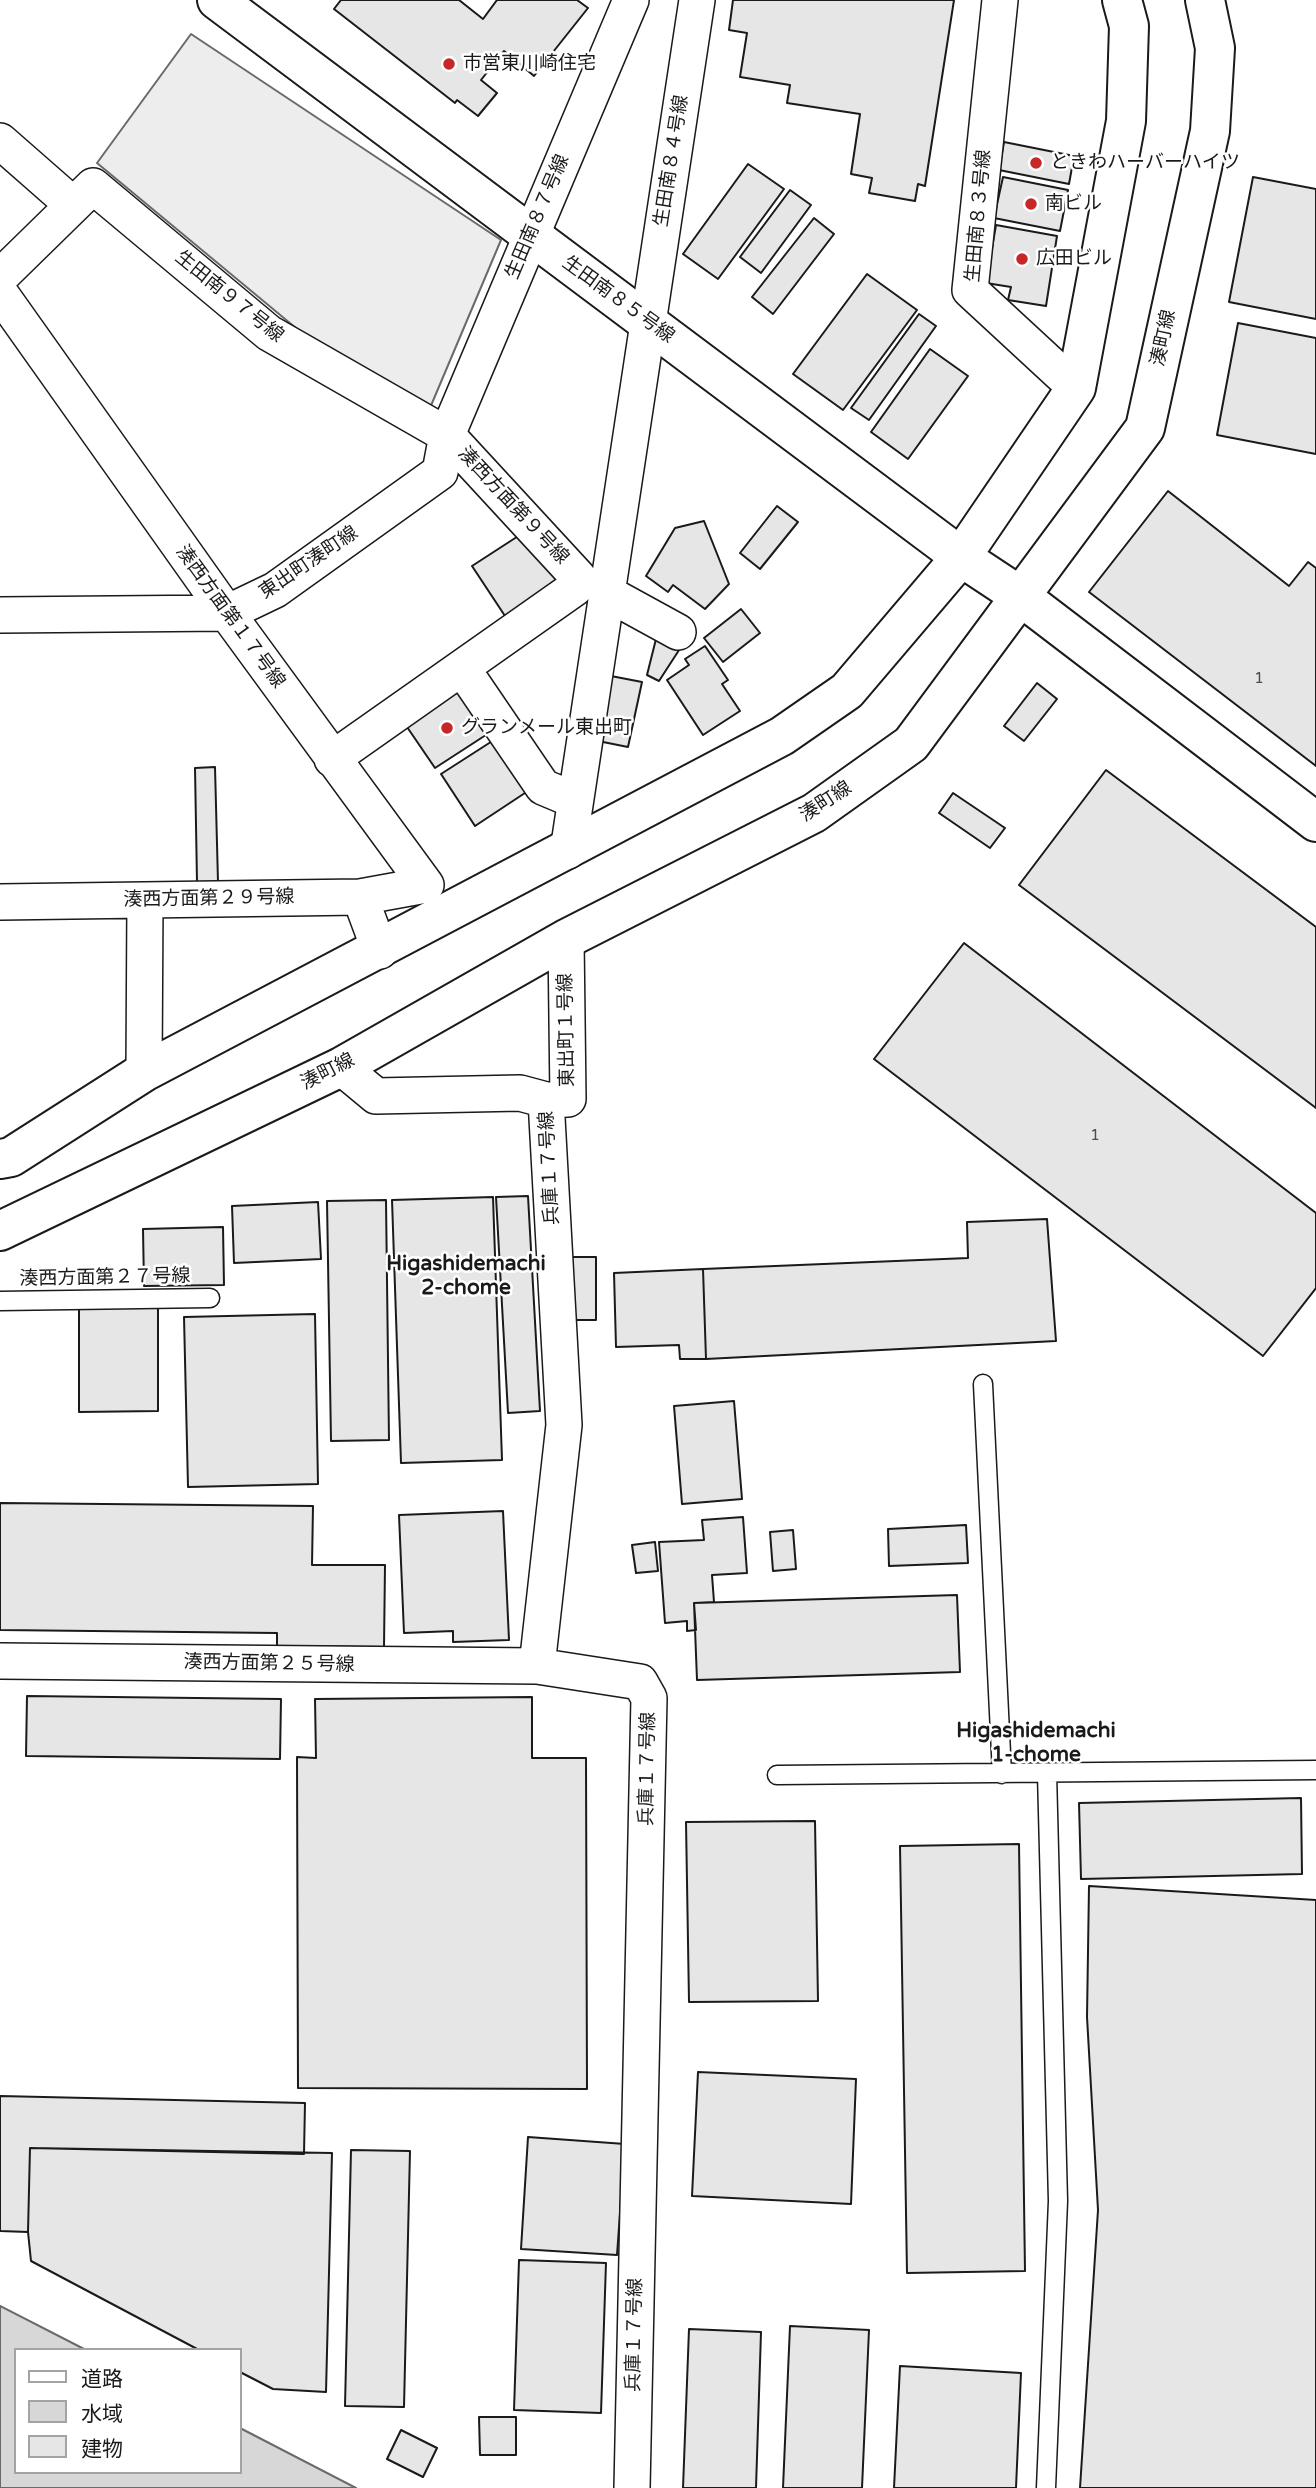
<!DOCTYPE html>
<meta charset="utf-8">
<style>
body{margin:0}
#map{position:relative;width:1316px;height:2488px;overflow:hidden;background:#fff;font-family:"Varela Round","Noto Sans JP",sans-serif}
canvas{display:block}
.legend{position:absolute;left:14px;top:2348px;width:228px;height:126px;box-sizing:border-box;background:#fff;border:2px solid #a3a3a3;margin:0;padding:9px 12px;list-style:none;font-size:21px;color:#1a1a1a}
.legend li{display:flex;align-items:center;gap:14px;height:35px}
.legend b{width:35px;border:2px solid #a3a3a3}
</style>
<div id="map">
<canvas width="1316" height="2488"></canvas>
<ul class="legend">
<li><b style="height:9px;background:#fff"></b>道路</li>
<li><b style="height:19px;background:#d7d7d7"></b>水域</li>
<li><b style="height:19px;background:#e6e6e6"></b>建物</li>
</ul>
</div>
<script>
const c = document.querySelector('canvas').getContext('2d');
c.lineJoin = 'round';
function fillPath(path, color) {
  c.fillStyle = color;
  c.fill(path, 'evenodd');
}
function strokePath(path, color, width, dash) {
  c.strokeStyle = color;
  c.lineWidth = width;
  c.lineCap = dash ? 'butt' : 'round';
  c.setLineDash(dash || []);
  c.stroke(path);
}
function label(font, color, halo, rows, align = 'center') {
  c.font = font + ' "Varela Round","Noto Sans JP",sans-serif';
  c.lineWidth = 5;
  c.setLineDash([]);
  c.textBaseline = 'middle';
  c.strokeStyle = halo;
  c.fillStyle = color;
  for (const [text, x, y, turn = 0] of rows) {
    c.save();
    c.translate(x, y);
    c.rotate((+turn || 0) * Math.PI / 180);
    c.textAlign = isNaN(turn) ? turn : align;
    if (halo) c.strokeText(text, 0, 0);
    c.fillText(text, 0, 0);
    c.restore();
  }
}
const built = new Path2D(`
 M 191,34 L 501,240 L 427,415 L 320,348 L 97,163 Z`);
fillPath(built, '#ededed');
strokePath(built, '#6a6a6a', 2);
const water = new Path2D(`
 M 0,2306 L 86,2350 L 16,2350 L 16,2472 L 240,2472 L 240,2428 L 356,2488 L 0,2488 Z`);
fillPath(water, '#d7d7d7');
strokePath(water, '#6a6a6a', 2);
const building = new Path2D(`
 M 341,0 L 459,0 L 483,19 L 497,0 L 577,0 L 588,8 L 534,76 L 504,51 L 481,80 L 497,93 L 478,116 L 457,100 L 455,103 L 334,9 Z
 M 733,0 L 954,0 L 925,186 L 918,184 L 915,201 L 869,193 L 872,178 L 851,174 L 860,114 L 787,103 L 790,85 L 740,77 L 747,33 L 729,30 Z
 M 1004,142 L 1074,156 L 1069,184 L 999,170 Z
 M 748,164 L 784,189 L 718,279 L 683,254 Z
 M 1003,177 L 1068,190 L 1060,231 L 994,218 Z
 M 1253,177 L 1316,189 L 1316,319 L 1229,302 Z
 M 790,190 L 811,205 L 761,273 L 740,257 Z
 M 814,218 L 834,234 L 773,314 L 752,297 Z
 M 996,225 L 1057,236 L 1046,306 L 1008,300 L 1011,287 L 986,283 Z
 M 867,274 L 917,310 L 843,410 L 793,374 Z
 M 919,314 L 936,326 L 869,420 L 851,408 Z
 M 1238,323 L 1316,338 L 1316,454 L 1217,435 Z
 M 930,349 L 968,376 L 908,459 L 871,432 Z
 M 1168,491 L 1289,586 L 1308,562 L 1316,568 L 1316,766 L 1089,592 Z
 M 777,506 L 798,522 L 760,569 L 740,553 Z
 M 704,521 L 729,584 L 705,609 L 673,585 L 668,592 L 646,576 L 675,528 Z
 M 526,531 L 562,586 L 509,622 L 472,566 Z
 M 741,609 L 760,633 L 723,662 L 704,638 Z
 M 658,631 L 681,647 L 659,681 L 647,675 Z
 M 705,646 L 728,680 L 722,684 L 740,711 L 703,735 L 667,680 L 689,665 L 685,659 Z
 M 611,676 L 642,682 L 628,747 L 598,741 Z
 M 1037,683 L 1057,699 L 1024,741 L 1004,726 Z
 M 459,688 L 489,733 L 435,768 L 405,724 Z
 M 497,738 L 531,789 L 475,826 L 441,774 Z
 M 215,767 L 218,882 L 197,882 L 195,768 Z
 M 1106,770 L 1316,927 L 1316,1108 L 1019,885 Z
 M 953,793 L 1005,828 L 990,848 L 939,813 Z
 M 964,943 L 1316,1213 L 1316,1288 L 1263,1356 L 874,1059 Z
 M 528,1196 L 540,1411 L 508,1413 L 496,1197 Z
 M 493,1197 L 502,1460 L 401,1463 L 392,1200 Z
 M 386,1200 L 389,1440 L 331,1441 L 327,1201 Z
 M 318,1202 L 321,1259 L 234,1263 L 232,1206 Z
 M 1047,1219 L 1056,1341 L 706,1359 L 703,1269 L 968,1258 L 967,1222 Z
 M 223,1227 L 224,1285 L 144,1286 L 143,1229 Z
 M 569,1257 L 596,1257 L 596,1320 L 569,1320 Z
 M 703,1269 L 706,1359 L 680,1359 L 679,1345 L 616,1347 L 614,1273 Z
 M 79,1306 L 158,1306 L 158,1411 L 79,1412 Z
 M 315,1314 L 318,1484 L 188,1487 L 184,1317 Z
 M 734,1401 L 742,1499 L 682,1504 L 674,1406 Z
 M 0,1503 L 313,1506 L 312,1565 L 385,1565 L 384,1647 L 277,1646 L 277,1633 L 0,1630 Z
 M 503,1511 L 509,1640 L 453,1642 L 453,1631 L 404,1633 L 399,1515 Z
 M 743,1517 L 747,1573 L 712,1575 L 714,1602 L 694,1603 L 696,1630 L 687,1631 L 687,1621 L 665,1623 L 659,1542 L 704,1540 L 702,1520 Z
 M 966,1525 L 968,1563 L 889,1566 L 888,1529 Z
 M 793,1530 L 796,1569 L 773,1571 L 770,1532 Z
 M 655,1542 L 658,1571 L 636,1573 L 632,1545 Z
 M 957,1595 L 960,1672 L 697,1680 L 694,1603 Z
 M 27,1696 L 281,1699 L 280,1759 L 26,1756 Z
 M 532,1697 L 532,1758 L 586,1758 L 587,2089 L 298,2088 L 297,1757 L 316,1758 L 315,1699 Z
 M 1301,1798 L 1302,1874 L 1081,1879 L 1079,1803 Z
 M 815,1821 L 818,2001 L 689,2002 L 686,1822 Z
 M 1019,1844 L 1025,2271 L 907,2273 L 900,1846 Z
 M 1089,1886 L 1316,1900 L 1316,2488 L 1080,2488 L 1098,2210 L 1087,2017 Z
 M 698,2072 L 856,2079 L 851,2204 L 692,2196 Z
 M 0,2096 L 305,2103 L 304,2154 L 30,2148 L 28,2232 L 0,2231 Z
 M 528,2137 L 625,2144 L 617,2255 L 521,2249 Z
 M 30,2148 L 332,2153 L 326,2392 L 273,2389 L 240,2372 L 240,2350 L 199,2350 L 31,2261 L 28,2232 Z
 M 351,2150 L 410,2151 L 404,2407 L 345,2406 Z
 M 519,2260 L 606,2263 L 601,2413 L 514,2410 Z
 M 790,2326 L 869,2330 L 862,2488 L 783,2488 Z
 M 689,2329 L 761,2332 L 756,2488 L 683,2488 Z
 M 900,2366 L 1021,2373 L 1016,2488 L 894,2488 Z
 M 479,2417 L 516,2417 L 516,2455 L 480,2455 Z
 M 401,2430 L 437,2448 L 423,2477 L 387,2459 Z`);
fillPath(building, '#e6e6e6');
strokePath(building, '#1a1a1a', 2);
const lane = new Path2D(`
 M 0,1301 L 210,1298
 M 983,1384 L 1002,1774
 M 777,1775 L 1316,1770
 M 1046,2488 L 1058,2201 L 1047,1773`);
const street = new Path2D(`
 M 1000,0 L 970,290 L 1076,388
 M 0,141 L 73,205
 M 0,277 L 93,186 L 269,333 L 447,435 L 578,577 L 575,588 L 332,759
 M 0,293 L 227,613 L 426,885 L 360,897
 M 605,592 L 678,632
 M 0,615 L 227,613 L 275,590 L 440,472 L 447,435 L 631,0
 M 462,668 L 543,787 L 574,800
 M 568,851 L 697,0
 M 0,902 L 360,897 L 380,951
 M 341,1067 L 376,1096 L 520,1093 L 546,1100 L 568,1099 L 566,939
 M 144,1072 L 145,900
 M 0,1661 L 537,1666 L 640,1682 L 649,1698 L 632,2488
 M 537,1666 L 564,1425 L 546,1100`);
const secondary = new Path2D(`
 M 217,0 L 961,557 L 1020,596 L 1316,822
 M 0,1159 L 11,1157 L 144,1072 L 782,736 L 847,691 L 961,557 L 1076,388 L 1126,121 L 1129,26 L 1122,0
 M 0,1231 L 341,1067 L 566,939 L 814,813 L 911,744 L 1145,428 L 1210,131 L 1215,48 L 1205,0`);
strokePath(lane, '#1a1a1a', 21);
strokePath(street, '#1a1a1a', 38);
strokePath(secondary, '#1a1a1a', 42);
strokePath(lane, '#fff', 18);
strokePath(street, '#fff', 35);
strokePath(secondary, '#fff', 38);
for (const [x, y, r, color] of [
 [449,64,7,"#c62828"],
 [1036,163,7,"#c62828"],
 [1031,204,7,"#c62828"],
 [1022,259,7,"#c62828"],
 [447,728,7,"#c62828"]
]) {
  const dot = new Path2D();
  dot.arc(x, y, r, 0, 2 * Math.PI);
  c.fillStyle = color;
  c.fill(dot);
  strokePath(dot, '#fff', 2.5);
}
label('16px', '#4d4d4d', null, [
 ["1",1259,679],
 ["1",1095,1136]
]);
label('19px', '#1a1a1a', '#fff', [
 ["市営東川崎住宅",463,64],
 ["ときわハーバーハイツ",1050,163],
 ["南ビル",1045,204],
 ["広田ビル",1036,259],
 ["グランメール東出町",461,728]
], 'left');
label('19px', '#1a1a1a', '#fff', [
 ["生田南８４号線",672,161,-81],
 ["生田南８３号線",979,216,-85],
 ["生田南８７号線",538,217,-67],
 ["生田南９７号線",229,297,39],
 ["生田南８５号線",618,300,36],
 ["湊町線",1164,338,-78],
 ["湊西方面第９号線",513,506,47],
 ["東出町湊町線",309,563,-34],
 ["湊西方面第１７号線",230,617,54],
 ["湊町線",826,802,-33],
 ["湊西方面第２９号線",209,899,-1],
 ["東出町１号線",567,1030,-91],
 ["湊町線",328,1072,-27],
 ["兵庫１７号線",550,1168,-93],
 ["湊西方面第２７号線",105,1278,-1],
 ["湊西方面第２５号線",269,1664,1],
 ["兵庫１７号線",648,1769,-89],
 ["兵庫１７号線",635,2335,-89]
]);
label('bold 21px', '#1a1a1a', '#fff', [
 ["Higashidemachi",466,1264],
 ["2-chome",466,1288],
 ["Higashidemachi",1036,1731],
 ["1-chome",1036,1755]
]);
</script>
